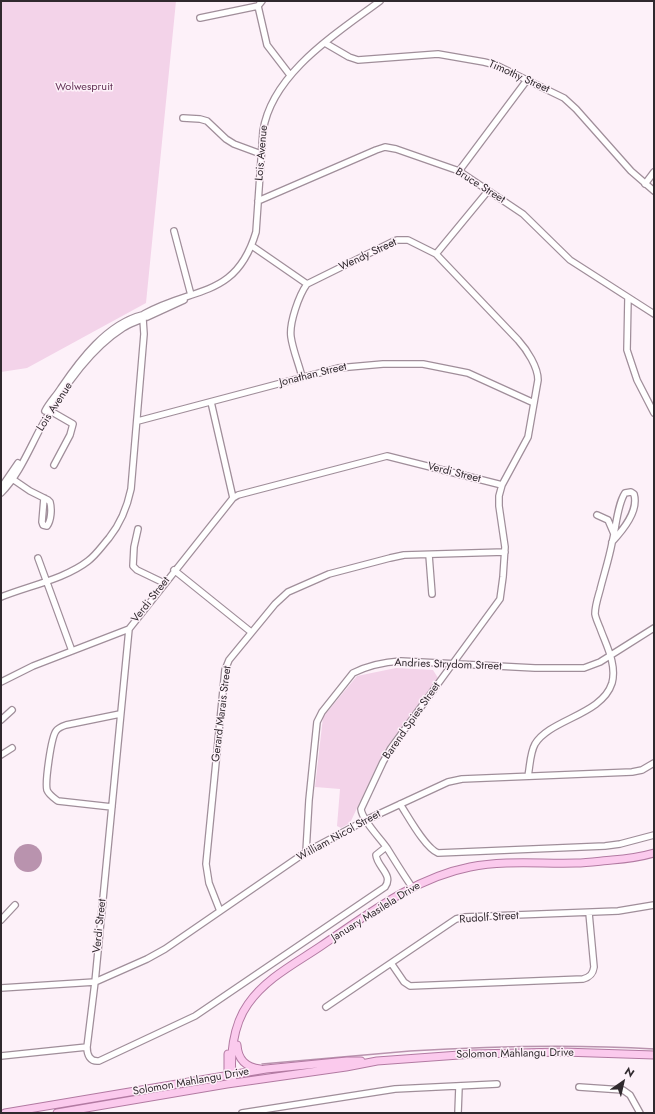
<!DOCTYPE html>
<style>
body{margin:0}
#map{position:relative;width:655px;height:1114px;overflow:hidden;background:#fdf1f9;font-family:Jost,sans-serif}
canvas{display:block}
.frame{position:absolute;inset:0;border:2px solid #30292e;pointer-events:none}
.north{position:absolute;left:603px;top:1062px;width:40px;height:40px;-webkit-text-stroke:3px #fdf1f9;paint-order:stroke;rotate:34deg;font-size:11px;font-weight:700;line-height:16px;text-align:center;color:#30292e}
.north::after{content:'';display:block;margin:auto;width:14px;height:18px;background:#30292e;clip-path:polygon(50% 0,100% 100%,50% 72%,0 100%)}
</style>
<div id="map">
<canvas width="655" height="1114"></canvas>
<div class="frame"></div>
<div class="north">N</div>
</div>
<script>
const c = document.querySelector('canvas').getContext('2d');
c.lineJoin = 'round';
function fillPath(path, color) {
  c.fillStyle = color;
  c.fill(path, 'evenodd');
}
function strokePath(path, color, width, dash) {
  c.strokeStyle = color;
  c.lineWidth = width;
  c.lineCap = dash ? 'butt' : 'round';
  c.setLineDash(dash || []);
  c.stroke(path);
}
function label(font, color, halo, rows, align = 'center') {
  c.font = font + ' Jost,sans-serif';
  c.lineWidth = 3;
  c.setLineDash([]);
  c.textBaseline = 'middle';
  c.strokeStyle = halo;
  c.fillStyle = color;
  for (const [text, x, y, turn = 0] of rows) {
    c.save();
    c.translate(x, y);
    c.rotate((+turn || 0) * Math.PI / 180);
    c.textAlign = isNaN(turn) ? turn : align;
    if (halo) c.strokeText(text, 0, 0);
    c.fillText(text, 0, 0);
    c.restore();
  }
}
fillPath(new Path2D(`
 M 1,1 L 176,1 L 146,303 L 27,368 L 1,372 Z
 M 396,668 L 433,670 L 438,678 L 384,751 L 350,823 L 341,828 L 337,826 L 340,789 L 315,787 L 323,717 L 357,676 Z`), '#f3d3e9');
fillPath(new Path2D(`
 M14 858a14 14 0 1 1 28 0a14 14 0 1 1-28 0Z`), '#b993ae');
strokePath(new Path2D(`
 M 262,1064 C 311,1060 361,1055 410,1051 C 491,1046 573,1044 654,1049`), '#b993ae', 1.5);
const minor = new Path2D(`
 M 258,6 L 267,45 L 290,75
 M 200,18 L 258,6 L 262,1
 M 325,43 L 349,57 L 358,60 L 438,54 L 484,62 L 496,65 L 564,98 L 576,109 L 631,171 L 654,191
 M 183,118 L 200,119 L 207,121 L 226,139 L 234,144 L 261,154
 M 459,171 L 527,80
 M 645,184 L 654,172
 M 258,201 L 376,150 L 385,147 L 396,149 L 459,171 L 523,214 L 570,260 L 654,314
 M 174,231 L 191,295
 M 252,246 L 307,284
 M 436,254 L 488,191
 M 628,298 L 627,350 L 637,380 L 654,413
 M 144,314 C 194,286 236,299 256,232 L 263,131 C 272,73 337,33 380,1
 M 147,317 L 184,300
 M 302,377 C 299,364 293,351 291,337 C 289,323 299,295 307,284 L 392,242 L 397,240 L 408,240 L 436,254 L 518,340 C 527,350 538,367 538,380 L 528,437 L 502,485 L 499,496 L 499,506 L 505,547 L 503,577 L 500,599 L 391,748 L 383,762 L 361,809 C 362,820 380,838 387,848 C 395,861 403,874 412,887
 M 211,402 L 233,498
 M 47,409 L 73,424 L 70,435 L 54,465
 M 45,411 C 49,403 56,396 61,388 C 80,360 107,324 142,315
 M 138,421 L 338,368 L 383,364 L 423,364 L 468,373 L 534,403
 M 11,478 L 30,491 L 48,500 L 50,502 C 52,509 51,521 47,526 L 43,525 L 42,522 L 44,498
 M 1,488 L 18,463
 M 1,493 C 18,476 28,452 39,431 C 59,394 87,351 123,328 C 129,324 136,322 142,319
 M 597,515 L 608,520 L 614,534
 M 138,529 L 134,547 L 133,566 L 137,570 L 164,583
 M 429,555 L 432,594
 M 38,558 L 72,651
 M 174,570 L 251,632
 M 1,597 C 28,586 65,579 88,561 C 96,555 102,546 109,538 C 121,523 127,508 131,489 L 144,334 L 143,319
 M 1,682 L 33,666 L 129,629
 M 1,720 L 12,710
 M 1,755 L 12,748
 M 528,776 C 530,766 530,753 535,744 C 550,719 602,715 612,683 C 617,664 606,645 600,628 C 598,623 596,619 595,614 C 595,606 598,597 600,590 C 604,574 609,559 612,543 C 616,529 617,505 625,493 L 631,492 L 634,494 C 639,511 623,530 612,542
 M 400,804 C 408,816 425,848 438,853 L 605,846 L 620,844 L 654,835
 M 112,807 L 58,801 C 54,798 49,795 47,790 C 45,782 51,738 56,731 C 58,728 63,726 66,725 L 120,714
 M 386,847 L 376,855 C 377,867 394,875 385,887 L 195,1016 L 99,1061 C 90,1062 87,1055 87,1047 L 95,982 L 129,629 L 233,498 L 238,495 L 387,456 L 502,485
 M 306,852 L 309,800 L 317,722 L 322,712 L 353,673 C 367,666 385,662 401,661 L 535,668 L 584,668 L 600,662 L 654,628
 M 220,911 L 209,883 L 206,864 L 225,670 L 229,660 L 275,604 L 288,592 L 329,574 L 390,558 L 404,555 L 505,552
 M 1,920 L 15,905
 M 391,963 L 404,982 L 410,986 L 583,979 C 590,977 593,974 594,967 L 589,913
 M 1,988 L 95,982 L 147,959 L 165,949 L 306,852 L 366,820 L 448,782 L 462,779 L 632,772 L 642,770 L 654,763
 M 326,1007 L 456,919 L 464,917 L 618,911 L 654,905
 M 1,1056 L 87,1047
 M 579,1087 L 623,1090 L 630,1095 L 640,1113
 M 242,1113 L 395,1089 L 497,1084
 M 458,1113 L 459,1087`);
const major = new Path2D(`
 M 237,1045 C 238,1060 246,1067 260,1069
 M 228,1077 L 228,1054
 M 233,1083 C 229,1058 233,1025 248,1004 C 266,978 296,963 321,946 C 367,915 414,878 470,867 C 505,860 541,864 576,863 C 588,863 600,861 612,860 C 626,859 640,857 654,853
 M 5,1113 L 266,1069 L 347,1061 L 361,1061
 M 57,1113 L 227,1084 L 346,1067 L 377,1061 L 473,1054 L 563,1052 L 654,1055`);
strokePath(minor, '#a08e9a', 8);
strokePath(major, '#b27aa2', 9);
strokePath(minor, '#fff', 5.5);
strokePath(major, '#fbcaed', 7);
label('11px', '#30292e', '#fdf1f9', [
 ["Timothy Street",519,77,24],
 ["Lois Avenue",262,153,-85],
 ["Bruce Street",480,186,32],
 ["Wendy Street",368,255,-25],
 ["Jonathan Street",313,375,-14],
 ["Lois Avenue",55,407,-57],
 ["Verdi Street",454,473,14],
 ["Verdi Street",151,600,-52],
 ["Andries Strydom Street",448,665,2],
 ["Gerard Marais Street",222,714,-83],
 ["Barend Spies Street",412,721,-55],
 ["William Nicol Street",339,836,-29],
 ["January Masilela Drive",376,912,-32],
 ["Rudolf Street",489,918,-4],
 ["Verdi Street",100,926,-84],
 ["Solomon Mahlangu Drive",515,1054,-1],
 ["Solomon Mahlangu Drive",191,1082,-10]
]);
label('11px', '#643257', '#fdf1f9', [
 ["Wolwespruit",84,87]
]);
</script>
